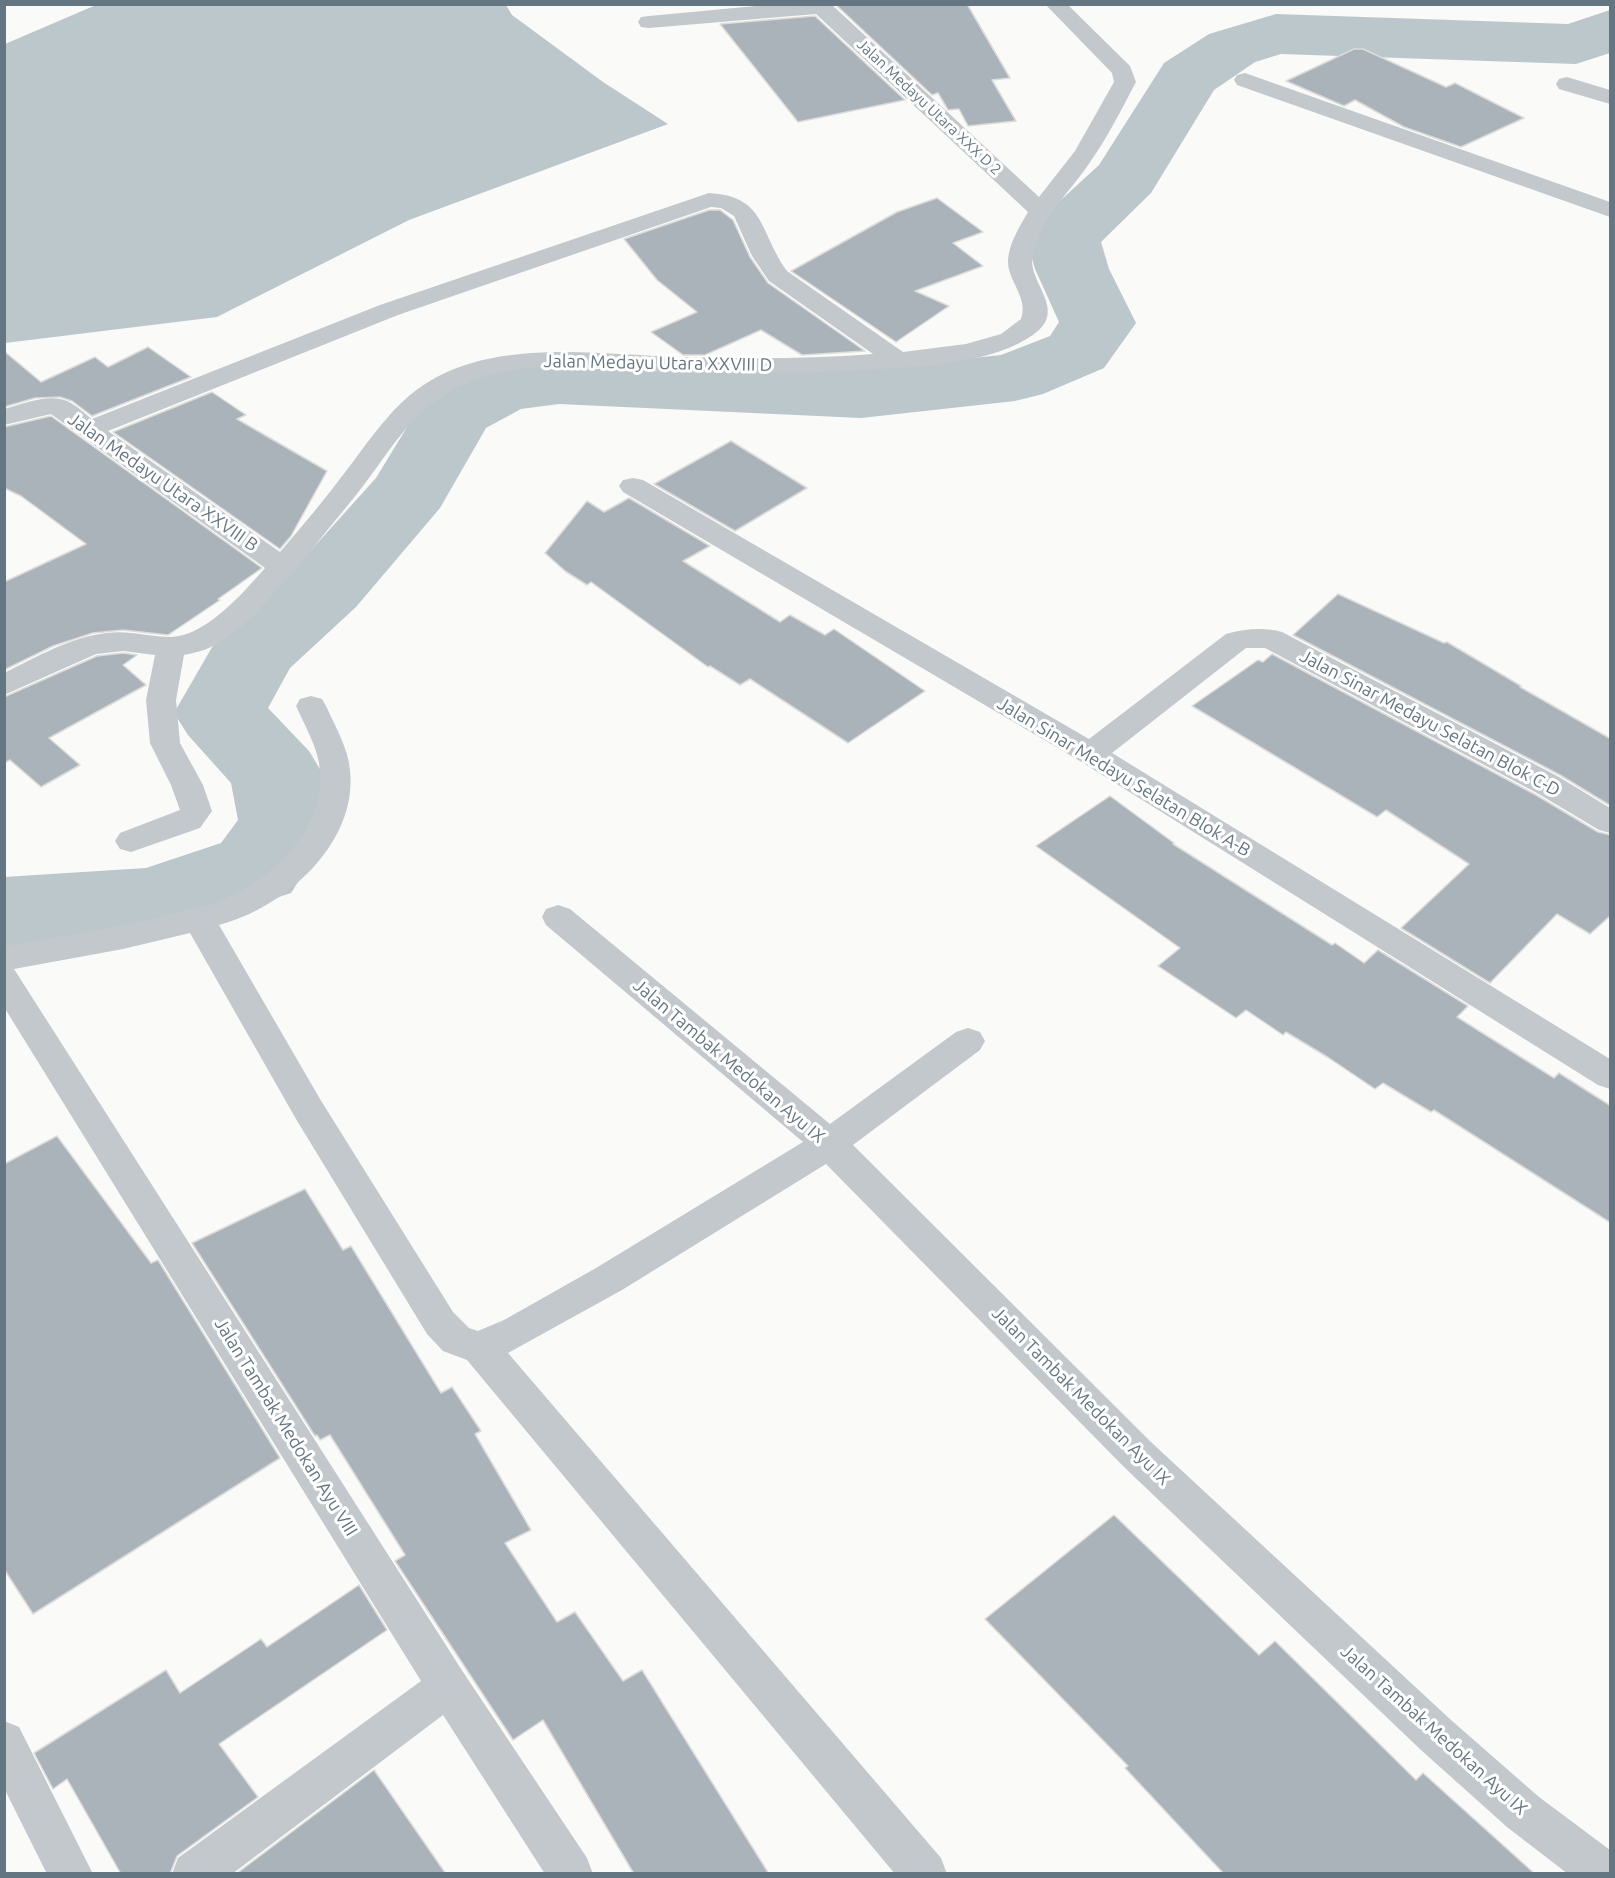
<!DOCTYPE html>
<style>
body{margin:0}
#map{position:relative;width:1615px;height:1878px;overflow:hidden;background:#fafaf8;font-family:Ubuntu,sans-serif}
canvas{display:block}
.frame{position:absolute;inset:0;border:6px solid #657683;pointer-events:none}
</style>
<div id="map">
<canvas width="1615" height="1878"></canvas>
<div class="frame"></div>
</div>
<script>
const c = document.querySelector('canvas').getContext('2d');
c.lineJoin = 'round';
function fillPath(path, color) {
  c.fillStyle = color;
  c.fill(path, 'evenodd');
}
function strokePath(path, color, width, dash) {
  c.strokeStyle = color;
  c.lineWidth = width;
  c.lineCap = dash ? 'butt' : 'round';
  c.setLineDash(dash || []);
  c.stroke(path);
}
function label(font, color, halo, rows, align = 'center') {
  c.font = font + ' Ubuntu,sans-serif';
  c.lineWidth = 6;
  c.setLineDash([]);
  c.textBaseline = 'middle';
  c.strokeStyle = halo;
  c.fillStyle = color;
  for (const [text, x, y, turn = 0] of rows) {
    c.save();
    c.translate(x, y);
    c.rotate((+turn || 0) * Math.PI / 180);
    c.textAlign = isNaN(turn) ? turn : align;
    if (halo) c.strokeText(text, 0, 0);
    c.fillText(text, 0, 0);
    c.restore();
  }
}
fillPath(new Path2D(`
 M 96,5 L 506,5 L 512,15 L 603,82 L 668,124 L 409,220 L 217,317 L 5,343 L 5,44 Z`), '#bbc7cb');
fillPath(new Path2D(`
 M 1610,10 L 1610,53 L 1576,64 L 1281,54 L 1255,62 L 1214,90 L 1151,193 L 1101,242 L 1109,269 L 1136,323 L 1104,368 L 1043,394 L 1015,401 L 861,418 L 559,404 L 521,409 L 486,428 L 440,508 L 356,607 L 290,668 L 268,708 L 309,751 L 323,774 L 335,824 L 291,893 L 150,940 L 4,949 L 4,877 L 146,868 L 221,843 L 238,820 L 231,783 L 188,735 L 174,713 L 222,630 L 294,569 L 376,478 L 426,396 L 472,372 L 500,365 L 559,356 L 861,370 L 1001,355 L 1050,336 L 1059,322 L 1035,269 L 1026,238 L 1037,222 L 1099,165 L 1164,63 L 1209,34 L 1276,14 L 1568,24 Z`), '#bbc7cb');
const building = new Path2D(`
 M 835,4 L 967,4 L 1010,78 L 992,80 L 1016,121 L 968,126 L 959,109 L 948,110 L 938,93 L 932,95 Z
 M 815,16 L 905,100 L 798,122 L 720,24 Z
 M 1354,49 L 1363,49 L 1446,87 L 1455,83 L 1524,118 L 1461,147 L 1404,127 L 1355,100 L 1344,106 L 1286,81 Z
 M 937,198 L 983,232 L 953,243 L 983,266 L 915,291 L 949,306 L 896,342 L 791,271 L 897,212 Z
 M 709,210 L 720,210 L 733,220 L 750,257 L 768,283 L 865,351 L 802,355 L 761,330 L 705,355 L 683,355 L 651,332 L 697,312 L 657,280 L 624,239 Z
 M 148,347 L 191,377 L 92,416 L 72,401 L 60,397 L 35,398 L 4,407 L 4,351 L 41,382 L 95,357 L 108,367 Z
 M 212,392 L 246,415 L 237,419 L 327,471 L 291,536 L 280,549 L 113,432 Z
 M 51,416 L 262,568 L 218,599 L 220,600 L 168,635 L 123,630 L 93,633 L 53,646 L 4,670 L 4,582 L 86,544 L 21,496 L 4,488 L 4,427 Z
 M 731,441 L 807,488 L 735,531 L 654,484 Z
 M 629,498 L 710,546 L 683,561 L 780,622 L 790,615 L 825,635 L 834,629 L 925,691 L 848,743 L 750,679 L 740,685 L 710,666 L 708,667 L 591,582 L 587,585 L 565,571 L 545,553 L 587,501 L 604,512 Z
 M 1338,594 L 1444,643 L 1447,642 L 1521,686 L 1520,687 L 1611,739 L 1611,806 L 1560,775 L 1293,635 Z
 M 123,653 L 137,655 L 123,665 L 146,685 L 49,738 L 80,765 L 41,787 L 10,760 L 4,763 L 4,697 L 97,656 Z
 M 1272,654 L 1536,795 L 1598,832 L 1611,835 L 1611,915 L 1590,934 L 1557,914 L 1490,983 L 1401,928 L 1469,864 L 1386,810 L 1377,817 L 1192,706 L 1258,660 L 1263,662 Z
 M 1110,796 L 1174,843 L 1173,844 L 1332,945 L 1335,943 L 1364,963 L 1378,950 L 1468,1006 L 1457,1017 L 1554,1078 L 1559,1073 L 1611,1106 L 1611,1223 L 1434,1110 L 1431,1112 L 1383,1083 L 1375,1089 L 1329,1058 L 1286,1032 L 1283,1035 L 1246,1010 L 1236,1018 L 1158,966 L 1180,948 L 1036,846 Z
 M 57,1136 L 151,1263 L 158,1260 L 280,1458 L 33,1614 L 4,1569 L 4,1164 Z
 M 305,1189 L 343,1250 L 351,1246 L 441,1393 L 452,1387 L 481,1431 L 475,1434 L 531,1530 L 505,1543 L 557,1622 L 575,1612 L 623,1681 L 642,1670 L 769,1874 L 634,1874 L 543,1720 L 513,1740 L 395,1561 L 405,1555 L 330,1435 L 320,1440 L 317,1435 L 315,1436 L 192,1243 Z
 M 1114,1515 L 1259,1655 L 1275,1641 L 1416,1780 L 1423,1773 L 1535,1874 L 1224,1874 L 1125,1768 L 1128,1766 L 985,1619 Z
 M 359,1585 L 387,1630 L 219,1744 L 258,1797 L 177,1856 L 170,1874 L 121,1874 L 67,1779 L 53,1789 L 34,1753 L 166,1670 L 180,1693 L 261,1639 L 267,1647 Z
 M 374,1770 L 446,1874 L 236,1874 Z`);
fillPath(building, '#aab3b9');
strokePath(building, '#dcdcda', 1.5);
fillPath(new Path2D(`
 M 777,4 L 831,4 L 1039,197 L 1075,151 L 1114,82 L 1112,73 L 1045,4 L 1067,4 L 1130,66 L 1136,82 C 1121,110 1107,139 1088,165 C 1071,190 1048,211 1038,240 C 1036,246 1032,255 1032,262 C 1033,285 1062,309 1039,330 C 1006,359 942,365 899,368 C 828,373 756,374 684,373 C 605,371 519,351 446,394 C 408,416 386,457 360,490 C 338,518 313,546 294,574 L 290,575 C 268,601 242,632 211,647 C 203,651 193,653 184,655 L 176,700 L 180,743 L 203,785 L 212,811 L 200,828 L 131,852 L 120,849 L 115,841 L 120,833 L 180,810 L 171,785 L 150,743 L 146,700 L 155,655 L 123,651 L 96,654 L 4,695 L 4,673 C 37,657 70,637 107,633 C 129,630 150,637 171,637 C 206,636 243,593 265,568 L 51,414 L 4,425 L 4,409 C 23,404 48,393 67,401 C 76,405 84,413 92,419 L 380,305 L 709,193 C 766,196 759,232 787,271 L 903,352 L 966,344 L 1001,334 L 1021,319 C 1029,297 1007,281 1008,260 C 1009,243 1020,226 1028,212 L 816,14 L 649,28 L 641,27 L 638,22 L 641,17 L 649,16 ZM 711,207 L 721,208 L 734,216 L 752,256 L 769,281 L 873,354 C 810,359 746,359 683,357 C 596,355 483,334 410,395 C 385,416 366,445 346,471 C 325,499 303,525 280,552 L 108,431 L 398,315 Z
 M 1245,73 L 1610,202 L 1610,217 L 1237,85 L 1234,80 L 1237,75 Z
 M 1567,77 L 1610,90 L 1610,104 L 1559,89 L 1556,84 L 1559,79 Z
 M 633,478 L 643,480 L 1089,739 L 1226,634 C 1246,629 1262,627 1282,632 L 1559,777 L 1610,808 L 1610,833 L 1599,830 L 1537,793 L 1265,648 L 1246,648 L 1112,753 L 1610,1059 L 1610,1089 L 1598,1085 L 1080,761 L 623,492 L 619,486 L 623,480 Z
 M 311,696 L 322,699 L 326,706 C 335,726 348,748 350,770 C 358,844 284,908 219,925 L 320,1099 L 453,1312 L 469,1328 L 478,1331 L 504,1320 L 596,1268 L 803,1142 L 546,925 L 542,917 L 546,909 L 558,905 L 570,909 L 830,1124 L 956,1032 L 968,1028 L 980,1032 L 985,1041 L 980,1050 L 853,1145 L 1152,1443 L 1451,1720 L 1539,1797 L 1610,1850 L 1610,1874 L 1568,1874 L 1507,1827 L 1421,1750 L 1124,1467 L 826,1164 L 622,1290 L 508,1353 L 941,1858 L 947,1874 L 895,1874 L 467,1360 L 443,1351 L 427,1334 L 296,1119 L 190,933 L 123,949 L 14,969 L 463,1672 L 587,1858 L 593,1874 L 545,1874 L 443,1715 L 232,1874 L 172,1874 L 178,1858 L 421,1681 L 4,1007 L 4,946 C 67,935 131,926 192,908 C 202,905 213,905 222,900 C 273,877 325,830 320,770 C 318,748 305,726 296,706 L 300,699 Z
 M 4,1721 L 19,1727 L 93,1874 L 47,1874 L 4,1788 Z`), '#c3c8cc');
label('15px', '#657683', '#fff', [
 ["Jalan Medayu Utara XXX D 2",929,107,43]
]);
label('18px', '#657683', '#fff', [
 ["Jalan Medayu Utara XXVIII D",658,363,1],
 ["Jalan Medayu Utara XXVIII B",163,482,35],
 ["Jalan Sinar Medayu Selatan Blok C-D",1430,723,28],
 ["Jalan Sinar Medayu Selatan Blok A-B",1124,777,31],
 ["Jalan Tambak Medokan Ayu IX",729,1061,40],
 ["Jalan Tambak Medokan Ayu IX",1081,1396,45],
 ["Jalan Tambak Medokan Ayu VIII",286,1427,58],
 ["Jalan Tambak Medokan Ayu IX",1434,1730,42]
]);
</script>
